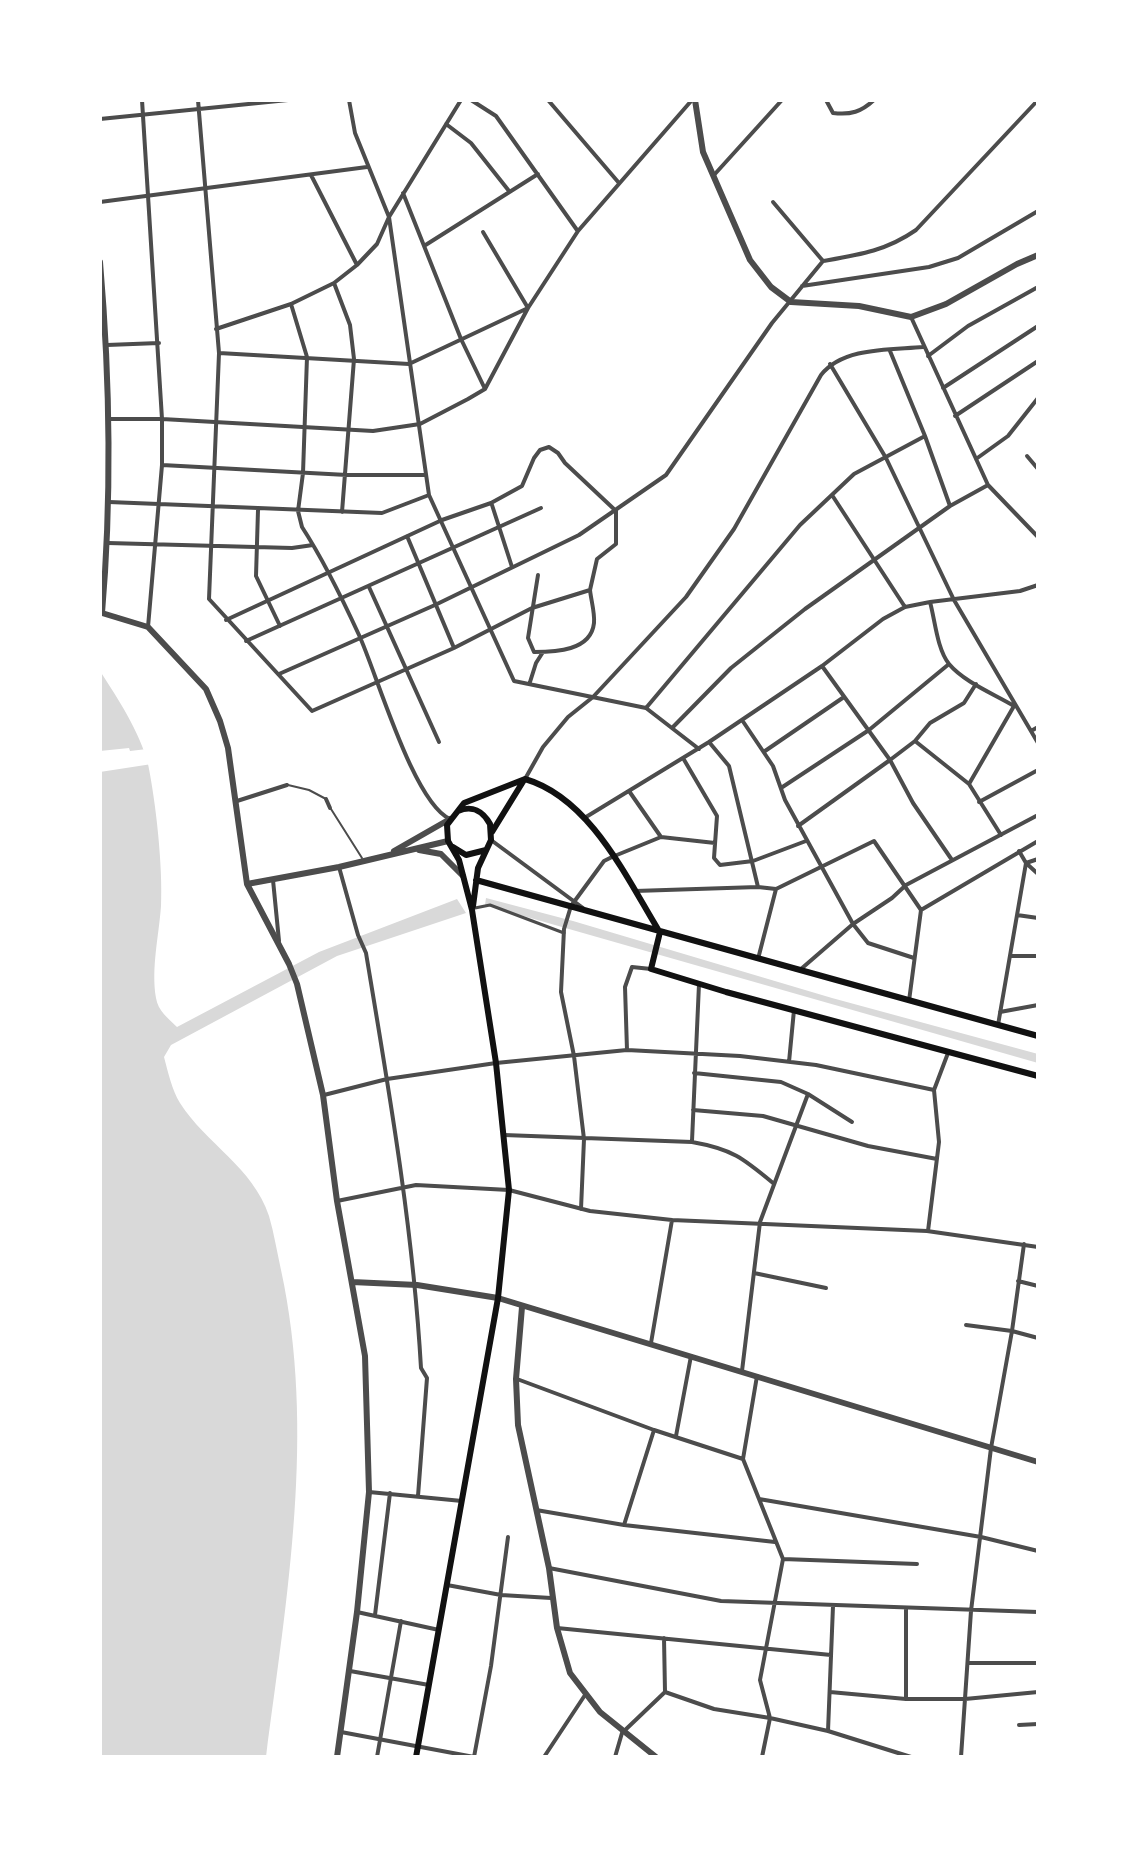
<!DOCTYPE html>
<style>
body{margin:0}
#map{position:relative;width:1138px;height:1857px;overflow:hidden;background:#fff;font-family:"Archivo Narrow",sans-serif}
canvas{display:block}
.frame{position:absolute;inset:0;border:102px solid #fff;pointer-events:none}
</style>
<div id="map">
<canvas width="1138" height="1857"></canvas>
<div class="frame"></div>
</div>
<script>
const c = document.querySelector('canvas').getContext('2d');
c.lineJoin = 'round';
function fillPath(path, color) {
  c.fillStyle = color;
  c.fill(path, 'evenodd');
}
function strokePath(path, color, width, dash) {
  c.strokeStyle = color;
  c.lineWidth = width;
  c.lineCap = dash ? 'butt' : 'round';
  c.setLineDash(dash || []);
  c.stroke(path);
}
fillPath(new Path2D(`
 M 100,671 C 118,699 140,732 148,764 C 156,803 163,867 161,906 C 159,935 151,968 156,998 C 158,1011 168,1018 177,1027 L 319,952 L 457,899 L 466,913 L 337,956 L 171,1045 L 164,1057 C 168,1072 172,1090 180,1103 C 206,1144 253,1167 269,1216 C 274,1233 277,1252 281,1270 C 316,1431 287,1596 266,1757 L 100,1757 Z
 M 486,898 L 573,921 L 832,998 L 1038,1054 L 1038,1063 L 485,905 Z`), '#d9d9d9');
fillPath(new Path2D(`
 M 129,748 L 130,751 L 147,749 L 152,764 L 100,772 L 100,751 Z`), '#fff');
strokePath(new Path2D(`
 M 288,785 L 309,790 L 326,799
 M 331,809 L 362,858`), '#4c4c4c', 2);
strokePath(new Path2D(`
 M 475,908 L 490,905 L 564,933`), '#4c4c4c', 3);
strokePath(new Path2D(`
 M 142,100 L 162,419 L 162,465 L 148,627
 M 198,100 L 219,353 L 209,599 L 312,711 L 454,648 L 532,608 L 590,590 L 597,559 L 616,544 L 616,511
 M 349,100 L 355,133 L 389,217 L 429,495 L 514,681 L 646,708 L 699,749
 M 471,100 L 496,116 L 577,230
 M 548,100 L 619,183
 M 826,100 L 833,113 C 851,115 861,112 874,100
 M 100,119 L 288,100
 M 446,124 L 471,143 L 509,191
 M 311,175 L 357,265
 M 714,175 L 782,100
 M 403,193 L 461,339 L 485,389
 M 100,202 L 367,167
 M 773,202 L 823,261
 M 424,246 L 538,174
 M 823,261 C 858,255 886,251 916,230 L 1038,100
 M 334,283 L 350,325 L 354,359 L 342,512
 M 802,286 L 929,267 L 958,258 L 1038,211
 M 291,304 L 307,357 L 303,473 L 298,511 L 302,527 C 324,561 342,598 359,635 C 377,674 413,802 450,819
 M 911,317 L 988,485 L 1038,537
 M 216,329 L 291,304 L 334,283 L 357,265 L 377,244 L 389,217 L 461,100
 M 107,345 L 159,343
 M 890,351 L 925,436 L 950,506
 M 219,353 L 409,364 L 528,308 L 483,232
 M 928,356 L 968,326 L 1038,287
 M 830,364 L 886,458 L 954,600 L 1038,743
 M 943,388 L 1038,326
 M 955,416 L 1038,361
 M 109,419 L 162,419 L 373,431 L 420,424 L 468,399 L 485,389 L 528,308 L 578,231 L 692,100
 M 1027,456 L 1038,469
 M 976,459 L 1008,436 L 1038,398
 M 162,465 L 347,475 L 425,475
 M 832,495 L 905,607
 M 109,502 L 382,513 L 429,495
 M 492,505 L 512,567
 M 258,510 L 256,576 L 280,626
 M 407,536 L 454,648
 M 108,543 L 292,548 L 313,545
 M 538,575 L 528,638 L 534,652 C 555,652 591,651 594,623 C 595,613 591,600 590,590
 M 369,587 L 439,742
 M 930,602 C 935,620 937,649 949,664 C 964,682 994,694 1014,706 L 969,784
 M 226,620 L 442,520 L 491,503 L 522,486 L 534,458 L 540,450 L 549,447 L 558,453 L 565,463 L 616,511
 M 246,641 L 541,508
 M 822,666 L 890,760 L 913,803 L 952,860
 M 279,674 L 435,605 L 579,535 L 666,475 L 772,323 L 823,261
 M 530,682 L 536,663 L 543,652
 M 646,708 L 800,525 L 854,474 L 925,436
 M 742,720 L 773,766 L 785,800 L 853,924 L 868,943 L 914,958
 M 673,727 L 731,668 L 805,609 L 950,506 L 988,485
 M 1031,731 L 1038,727
 M 915,741 L 969,784 L 1001,835
 M 709,742 L 729,766 L 758,887
 M 765,751 L 844,697
 M 683,758 L 717,816 L 714,858 L 720,865 L 753,861 L 806,841
 M 525,779 L 543,747 L 568,717 L 593,697 L 686,597 L 734,529 L 821,375 C 843,347 890,350 923,347
 M 781,788 L 869,730 L 949,664
 M 629,791 L 661,837
 M 326,799 L 330,808
 M 237,801 L 287,785
 M 979,802 L 1038,770
 M 586,817 L 709,742 L 822,666 L 883,619 L 905,607 L 930,602 L 1020,591 L 1038,585
 M 798,826 L 890,760 L 915,741 L 930,723 L 964,703 L 976,684
 M 491,840 L 583,908
 M 1019,851 L 1026,863 L 1038,874
 M 339,867 L 358,935 L 366,953 C 389,1091 413,1228 421,1368 L 427,1378 L 418,1496
 M 273,880 L 279,941
 M 635,891 L 758,887 L 776,889 L 874,841 L 921,910 L 1038,841
 M 1017,915 L 1038,918
 M 1010,956 L 1038,956
 M 758,959 L 776,889
 M 801,969 L 853,924 L 892,898 L 906,885 L 1038,815
 M 909,1001 L 921,910
 M 1000,1012 L 1038,1005
 M 998,1025 L 1026,863 L 1038,859
 M 627,1050 L 625,987 L 632,967 L 651,969
 M 789,1062 L 794,1010
 M 694,1073 L 781,1082 L 808,1094 L 852,1122
 M 324,1095 L 387,1079 L 496,1063 L 627,1050 L 740,1056 L 816,1065 L 934,1090
 M 693,1110 L 763,1116 L 868,1146 L 937,1159
 M 504,1135 L 692,1142 C 732,1149 743,1158 773,1183
 M 692,1141 L 699,984
 M 337,1201 L 416,1185 L 509,1190 L 590,1211 L 672,1220 L 927,1231 L 1038,1247
 M 581,1209 L 584,1139 L 574,1056 L 561,992 L 564,929 L 571,906 L 604,861 L 612,857 L 661,837 L 715,843
 M 928,1231 L 939,1142 L 934,1090 L 948,1053
 M 754,1273 L 826,1288
 M 1018,1281 L 1038,1286
 M 966,1325 L 1012,1331 L 1038,1338
 M 651,1343 L 672,1220
 M 742,1371 L 760,1222 L 808,1094
 M 757,1376 L 743,1459 L 783,1559 L 760,1680 L 770,1718 L 828,1731 L 911,1757
 M 517,1379 L 654,1430
 M 676,1436 L 691,1356
 M 369,1492 L 462,1501
 M 759,1499 L 981,1537 L 1038,1551
 M 536,1510 L 624,1525 L 775,1542
 M 624,1525 L 654,1430 L 743,1459
 M 783,1559 L 917,1564
 M 549,1568 L 721,1601 L 1038,1612
 M 447,1585 L 501,1595 L 551,1598
 M 357,1612 L 439,1630
 M 375,1615 L 390,1493
 M 557,1628 L 831,1655
 M 664,1638 L 665,1692 L 714,1709 L 770,1718 L 762,1757
 M 968,1663 L 1038,1663
 M 350,1671 L 429,1685
 M 830,1692 L 906,1699 L 965,1699 L 1038,1692
 M 906,1698 L 906,1608
 M 1019,1725 L 1038,1724
 M 828,1731 L 833,1606
 M 341,1732 L 474,1757 L 491,1666 L 508,1537
 M 377,1757 L 401,1621
 M 544,1757 L 585,1695
 M 615,1757 L 622,1733 L 665,1692
 M 961,1757 L 971,1611 L 991,1448 L 1012,1331 L 1024,1244`), '#4c4c4c', 4);
strokePath(new Path2D(`
 M 695,100 L 703,152 L 750,260 L 771,287 L 791,302 L 859,306 L 911,317 L 946,304 L 1017,264 L 1038,255
 M 100,262 C 110,379 112,496 102,613 L 148,627 L 206,689 L 220,721 L 228,748 L 247,884 L 289,964 L 297,984 L 323,1095 L 337,1201 L 365,1356 L 369,1492 L 357,1612 L 337,1757
 M 419,850 L 441,854 L 463,876
 M 394,851 L 450,819
 M 247,884 L 339,867 L 448,841
 M 352,1282 L 417,1285 L 498,1298 L 1038,1462
 M 522,1307 L 516,1379 L 518,1425 L 549,1568 L 557,1628 L 570,1673 L 600,1712 L 656,1757`), '#4c4c4c', 6);
strokePath(new Path2D(`
 M 525,779 C 590,798 626,877 659,931
 M 458,811 C 472,805 483,811 490,824 L 491,840 L 478,868 L 473,906
 M 492,832 L 524,780
 M 453,847 L 466,855 L 486,850
 M 476,880 L 1038,1036
 M 660,932 L 651,969 L 726,992 L 1038,1076
 M 416,1757 L 498,1298 L 509,1190 L 496,1063 L 472,910 L 459,860 L 448,841 L 447,825 L 464,803 L 525,779`), '#111', 6);
</script>
